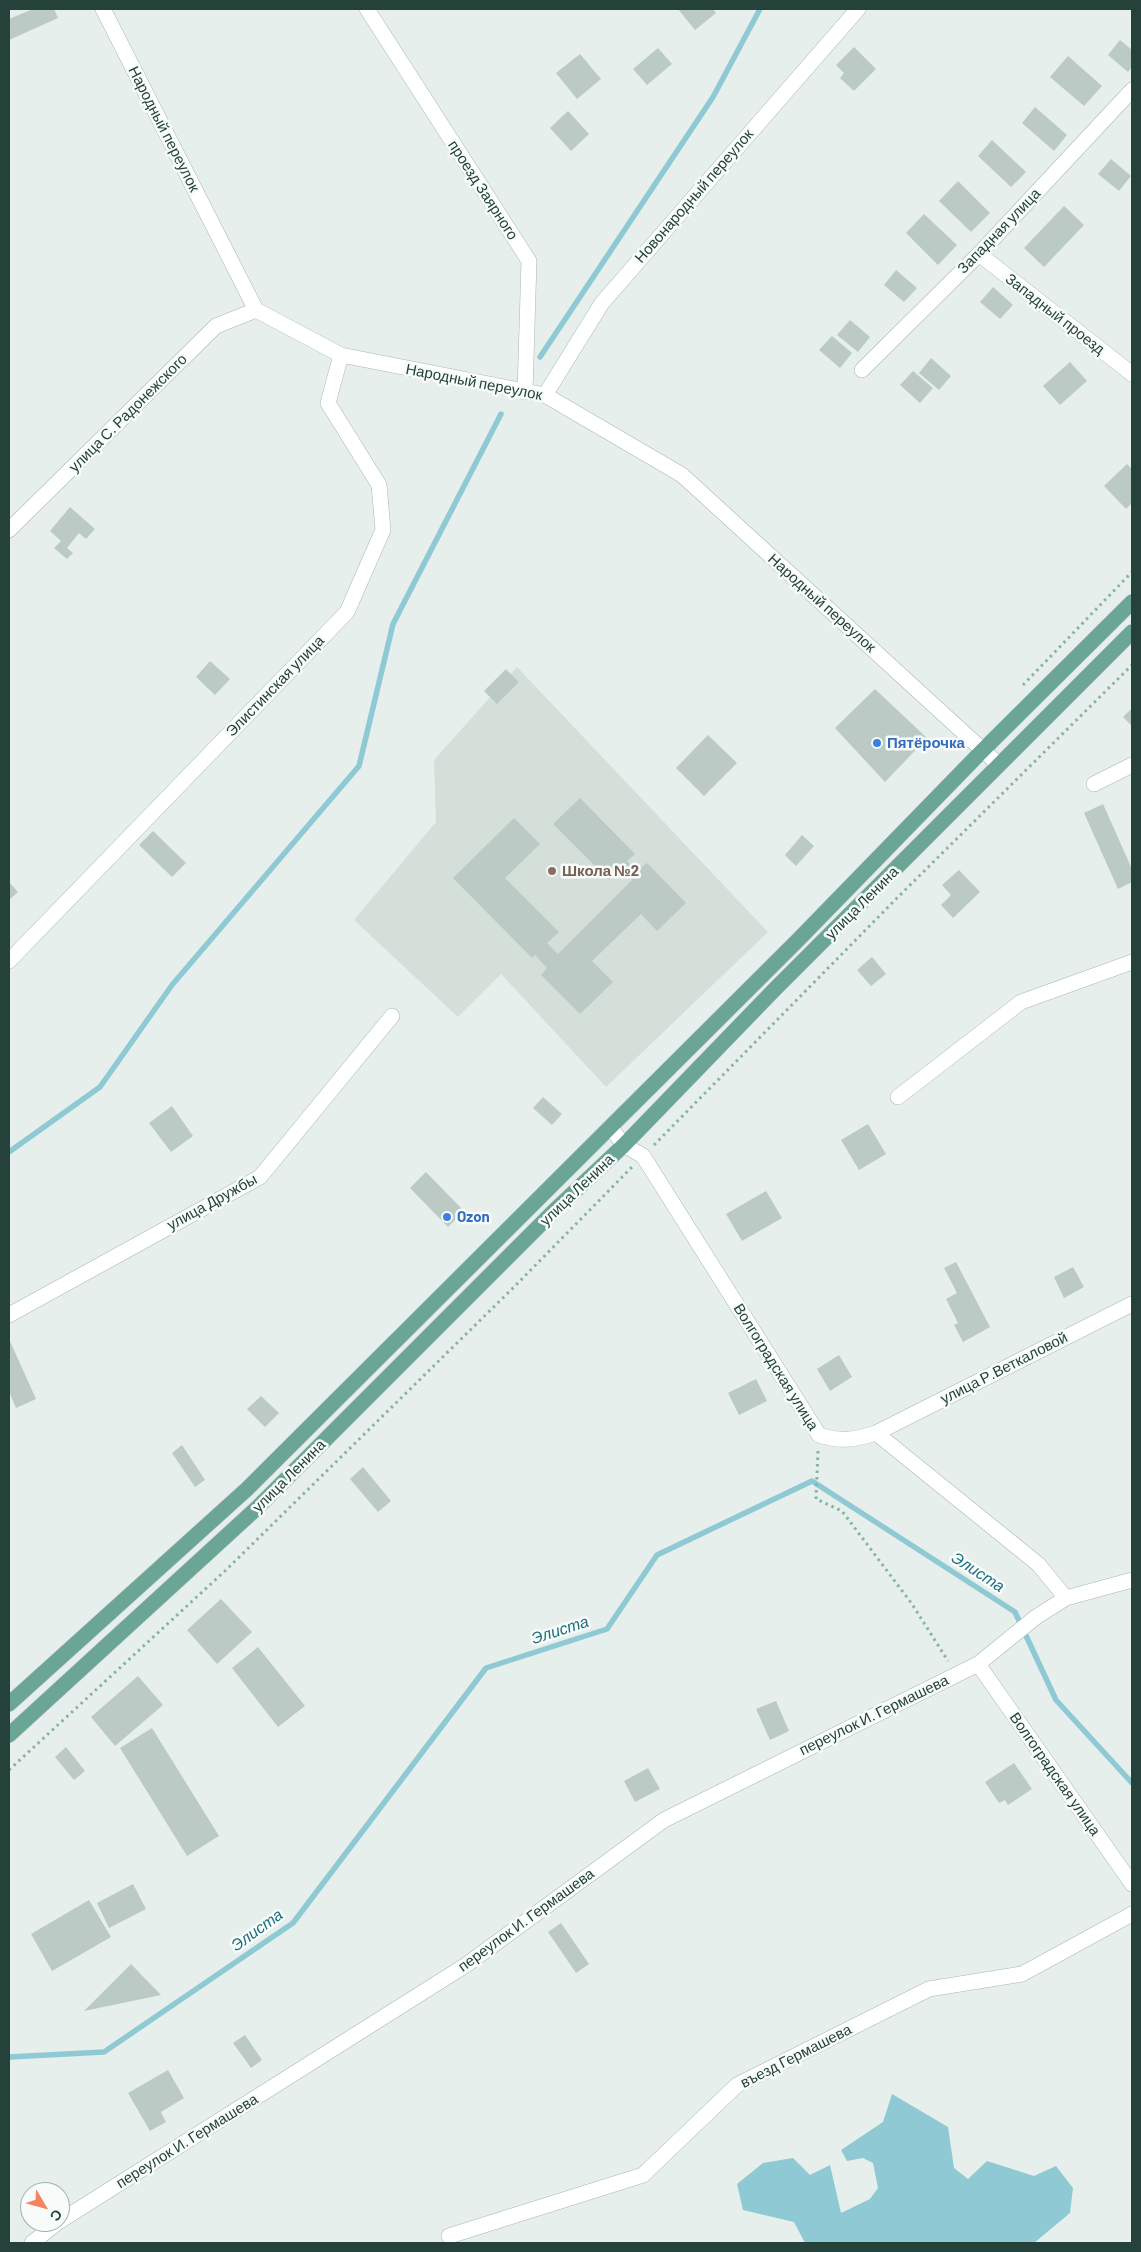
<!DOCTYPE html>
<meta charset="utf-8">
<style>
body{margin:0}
#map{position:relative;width:1141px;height:2252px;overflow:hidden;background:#e6efeb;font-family:Barlow,sans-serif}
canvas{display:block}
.frame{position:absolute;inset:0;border:10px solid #24423a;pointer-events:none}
.north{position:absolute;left:20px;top:2182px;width:50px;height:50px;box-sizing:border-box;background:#f7fbf9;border:1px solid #a3b1ad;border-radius:50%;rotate:127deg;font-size:14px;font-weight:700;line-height:20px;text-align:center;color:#24423a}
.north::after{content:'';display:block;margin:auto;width:18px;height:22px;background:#f4845f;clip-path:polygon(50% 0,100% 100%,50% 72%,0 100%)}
</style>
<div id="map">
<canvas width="1141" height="2252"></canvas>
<div class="frame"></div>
<div class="north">С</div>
</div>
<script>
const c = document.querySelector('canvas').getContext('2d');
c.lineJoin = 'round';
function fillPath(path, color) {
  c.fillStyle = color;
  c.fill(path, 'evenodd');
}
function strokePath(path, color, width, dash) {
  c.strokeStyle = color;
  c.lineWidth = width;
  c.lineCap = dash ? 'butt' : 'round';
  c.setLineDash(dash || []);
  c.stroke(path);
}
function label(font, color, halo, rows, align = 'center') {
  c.font = font + ' Barlow,sans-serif';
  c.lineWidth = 5;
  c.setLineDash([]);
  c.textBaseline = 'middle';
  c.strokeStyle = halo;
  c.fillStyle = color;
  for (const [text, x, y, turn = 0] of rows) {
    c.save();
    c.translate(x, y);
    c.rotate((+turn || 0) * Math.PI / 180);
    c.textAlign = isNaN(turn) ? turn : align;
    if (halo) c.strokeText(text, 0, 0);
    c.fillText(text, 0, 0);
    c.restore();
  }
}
fillPath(new Path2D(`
 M 517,667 L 768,932 L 606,1087 L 501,974 L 458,1017 L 354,920 L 436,822 L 434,760 Z`), '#d4dfda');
fillPath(new Path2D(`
 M 892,2094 L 948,2127 L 954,2168 L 968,2179 L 987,2161 L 1034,2176 L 1056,2166 L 1073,2188 L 1070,2213 L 1034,2243 L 805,2243 L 794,2222 L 743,2210 L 737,2184 L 763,2163 L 793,2158 L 810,2175 L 830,2165 L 841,2213 L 870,2199 L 878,2188 L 873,2163 L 863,2158 L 847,2161 L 841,2150 L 883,2122 Z`), '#8ec9d4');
strokePath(new Path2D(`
 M 540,357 L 713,97 L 760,9
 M 9,1152 L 100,1087 L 172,985 L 359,766 L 393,624 L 501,414
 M 9,2057 L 104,2052 L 293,1923 L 486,1668 L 607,1629 L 657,1555 L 812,1481 L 1015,1612 L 1056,1700 L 1132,1783`), '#8ec9d4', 5.5);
fillPath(new Path2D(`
 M 33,9 L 54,9 L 58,18 L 9,40 L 9,19 Z
 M 678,9 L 713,9 L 716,13 L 695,30 Z
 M 1120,40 L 1132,50 L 1132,67 L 1128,72 L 1108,55 Z
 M 854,47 L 876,69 L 854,91 L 840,78 L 844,73 L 836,65 Z
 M 658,48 L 672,64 L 647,85 L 633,69 Z
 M 580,54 L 601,79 L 577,99 L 556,73 Z
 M 1068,56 L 1102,86 L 1084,106 L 1050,77 Z
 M 1035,107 L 1067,135 L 1054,151 L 1022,123 Z
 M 568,111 L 589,134 L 571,151 L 550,128 Z
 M 992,140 L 1026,172 L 1011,187 L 978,156 Z
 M 1111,159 L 1131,176 L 1119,191 L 1098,174 Z
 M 958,181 L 990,213 L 971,232 L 939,201 Z
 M 1064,206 L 1084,225 L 1044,267 L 1024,248 Z
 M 924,214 L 957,245 L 938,265 L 906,233 Z
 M 896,270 L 917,288 L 904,302 L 884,285 Z
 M 993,287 L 1013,305 L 1000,319 L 980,302 Z
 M 850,320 L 870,337 L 858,352 L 837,335 Z
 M 832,336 L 852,353 L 840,368 L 819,350 Z
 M 931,358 L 951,376 L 939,390 L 919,373 Z
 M 1070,362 L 1087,381 L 1060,405 L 1043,386 Z
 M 913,371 L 933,388 L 920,403 L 900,385 Z
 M 1127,464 L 1132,469 L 1132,503 L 1126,509 L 1104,486 Z
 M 70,507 L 95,529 L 86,539 L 79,533 L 67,548 L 73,553 L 67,559 L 54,548 L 61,541 L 50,531 Z
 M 210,661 L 230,679 L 215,695 L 196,677 Z
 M 506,669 L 519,682 L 497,704 L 484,691 Z
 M 875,689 L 927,738 L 885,782 L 835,728 Z
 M 1132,708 L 1132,726 L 1123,717 Z
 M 708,735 L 737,763 L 704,796 L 676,768 Z
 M 580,798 L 635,854 L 627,861 L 637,871 L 647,863 L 686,903 L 657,931 L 641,914 L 592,961 L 613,982 L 580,1014 L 541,975 L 547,968 L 535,955 L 532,958 L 453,878 L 514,818 L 540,844 L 505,878 L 559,932 L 547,943 L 558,954 L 632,880 L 621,868 L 609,880 L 553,824 Z
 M 1103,804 L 1132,869 L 1132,882 L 1118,889 L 1084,813 Z
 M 153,831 L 186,863 L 172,877 L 139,845 Z
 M 802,835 L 814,846 L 796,866 L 785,855 Z
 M 959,870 L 980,892 L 953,918 L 941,905 L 951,895 L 942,885 Z
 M 9,882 L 18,892 L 9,900 Z
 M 872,957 L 886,974 L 871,986 L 857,970 Z
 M 543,1097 L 562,1114 L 552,1125 L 533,1108 Z
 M 172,1106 L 193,1136 L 171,1152 L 149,1123 Z
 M 868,1124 L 886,1154 L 859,1170 L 841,1140 Z
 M 426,1172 L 464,1211 L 448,1227 L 410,1188 Z
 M 766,1191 L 782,1218 L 742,1241 L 726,1214 Z
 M 956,1262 L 990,1327 L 963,1342 L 954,1325 L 958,1323 L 946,1299 L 957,1293 L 944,1268 Z
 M 1073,1267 L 1084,1287 L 1064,1298 L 1054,1277 Z
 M 9,1339 L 36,1399 L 16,1408 L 9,1391 Z
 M 839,1355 L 852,1377 L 830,1391 L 817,1369 Z
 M 756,1379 L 767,1401 L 739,1415 L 728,1393 Z
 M 261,1396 L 279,1413 L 265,1427 L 247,1409 Z
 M 182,1445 L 205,1480 L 195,1487 L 172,1453 Z
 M 363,1467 L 391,1501 L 378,1512 L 350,1479 Z
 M 221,1599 L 252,1632 L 217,1664 L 187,1630 Z
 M 258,1647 L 305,1706 L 278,1727 L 232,1668 Z
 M 138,1676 L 163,1705 L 115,1746 L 91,1717 Z
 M 776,1701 L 789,1731 L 770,1740 L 756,1709 Z
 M 152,1728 L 219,1836 L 187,1856 L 120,1748 Z
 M 66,1747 L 85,1771 L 74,1780 L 55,1757 Z
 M 1014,1763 L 1032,1789 L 1008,1805 L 1005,1800 L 999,1803 L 985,1782 Z
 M 648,1768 L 660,1789 L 635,1802 L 624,1781 Z
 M 133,1884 L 146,1909 L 109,1928 L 97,1903 Z
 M 89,1900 L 111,1937 L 52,1971 L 31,1934 Z
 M 561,1923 L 589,1964 L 576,1973 L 548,1932 Z
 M 131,1964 L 161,1995 L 84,2011 Z
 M 245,2035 L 262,2060 L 251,2068 L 233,2043 Z
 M 168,2070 L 184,2098 L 161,2112 L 166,2122 L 150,2131 L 128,2093 Z`), '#bbcac4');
const minor = new Path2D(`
 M 103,9 L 256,310 L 341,355 L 545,395 L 682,475 L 999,765
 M 367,9 L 529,261 L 525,392
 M 979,254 L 1132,374
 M 862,370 L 979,254 L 1132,90
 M 545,395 L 602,303 L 858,9
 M 9,530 L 216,326 L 256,310
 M 1094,784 L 1132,765
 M 9,961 L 347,612 L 383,530 L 379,485 L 328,403 L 341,355
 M 898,1097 L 1021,1002 L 1132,962
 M 610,1127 L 624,1145 L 643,1156 L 819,1435 C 841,1442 854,1440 876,1433 L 1038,1564 L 1066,1598
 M 9,1315 L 260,1177 L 392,1016
 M 876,1433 L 1132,1304
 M 978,1664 L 1132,1884
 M 60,2221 L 466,1965 L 664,1820 L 978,1664 L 1036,1617 L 1066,1598 L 1132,1580
 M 449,2236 L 643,2175 L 737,2085 L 929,1989 L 1022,1974 L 1132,1914
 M 32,2243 L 58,2222`);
const primary = new Path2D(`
 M 9,1704 L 247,1489 L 798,940 L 983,750 L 1132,602
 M 9,1735 L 258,1507 L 555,1210 L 624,1145 L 775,989 L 1132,632`);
strokePath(minor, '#a8b8b2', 16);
strokePath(primary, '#c2cac8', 16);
strokePath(new Path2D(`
 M 1023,685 L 1132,572
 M 654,1145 L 898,897 L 1132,665
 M 818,1451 L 816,1499 L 842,1511 L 912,1604 L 948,1661
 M 9,1770 L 226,1570 L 515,1286 L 632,1167`), '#86b3a5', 3, [2.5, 4]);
strokePath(minor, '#fff', 15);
strokePath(primary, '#6aa596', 15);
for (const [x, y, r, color] of [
 [877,743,5,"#3f7fe0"],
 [552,871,5,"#8d6e63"],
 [447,1217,5,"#3f7fe0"]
]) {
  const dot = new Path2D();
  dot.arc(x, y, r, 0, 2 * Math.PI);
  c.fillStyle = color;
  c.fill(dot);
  strokePath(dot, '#f7fbf9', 2);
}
label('15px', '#24423a', '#f7fbf9', [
 ["Народный переулок",164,129,63],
 ["проезд Заярного",483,190,57],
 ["Новонародный переулок",694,196,-49],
 ["Западная улица",999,231,-46],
 ["Западный проезд",1055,314,38],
 ["Народный переулок",474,382,11],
 ["улица С. Радонежского",128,413,-45],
 ["Народный переулок",822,603,42],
 ["Элистинская улица",275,686,-46],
 ["улица Ленина",862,903,-45],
 ["улица Ленина",577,1190,-44],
 ["улица Дружбы",212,1202,-29],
 ["Волгоградская улица",776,1367,58],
 ["улица Р.Веткаловой",1004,1368,-27],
 ["улица Ленина",289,1476,-45],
 ["переулок И. Гермашева",874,1715,-26],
 ["Волгоградская улица",1055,1774,55],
 ["переулок И. Гермашева",526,1920,-36],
 ["въезд Гермашева",796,2056,-27],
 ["переулок И. Гермашева",187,2141,-32]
]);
label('bold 15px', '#366cbe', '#f7fbf9', [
 ["Пятёрочка",887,743],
 ["Ozon",457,1217]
], 'left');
label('bold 15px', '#785e54', '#f7fbf9', [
 ["Школа №2",562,871]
], 'left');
label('italic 16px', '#1c6f80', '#f7fbf9', [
 ["Элиста",978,1572,33],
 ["Элиста",560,1630,-18],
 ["Элиста",257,1930,-36]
]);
</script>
